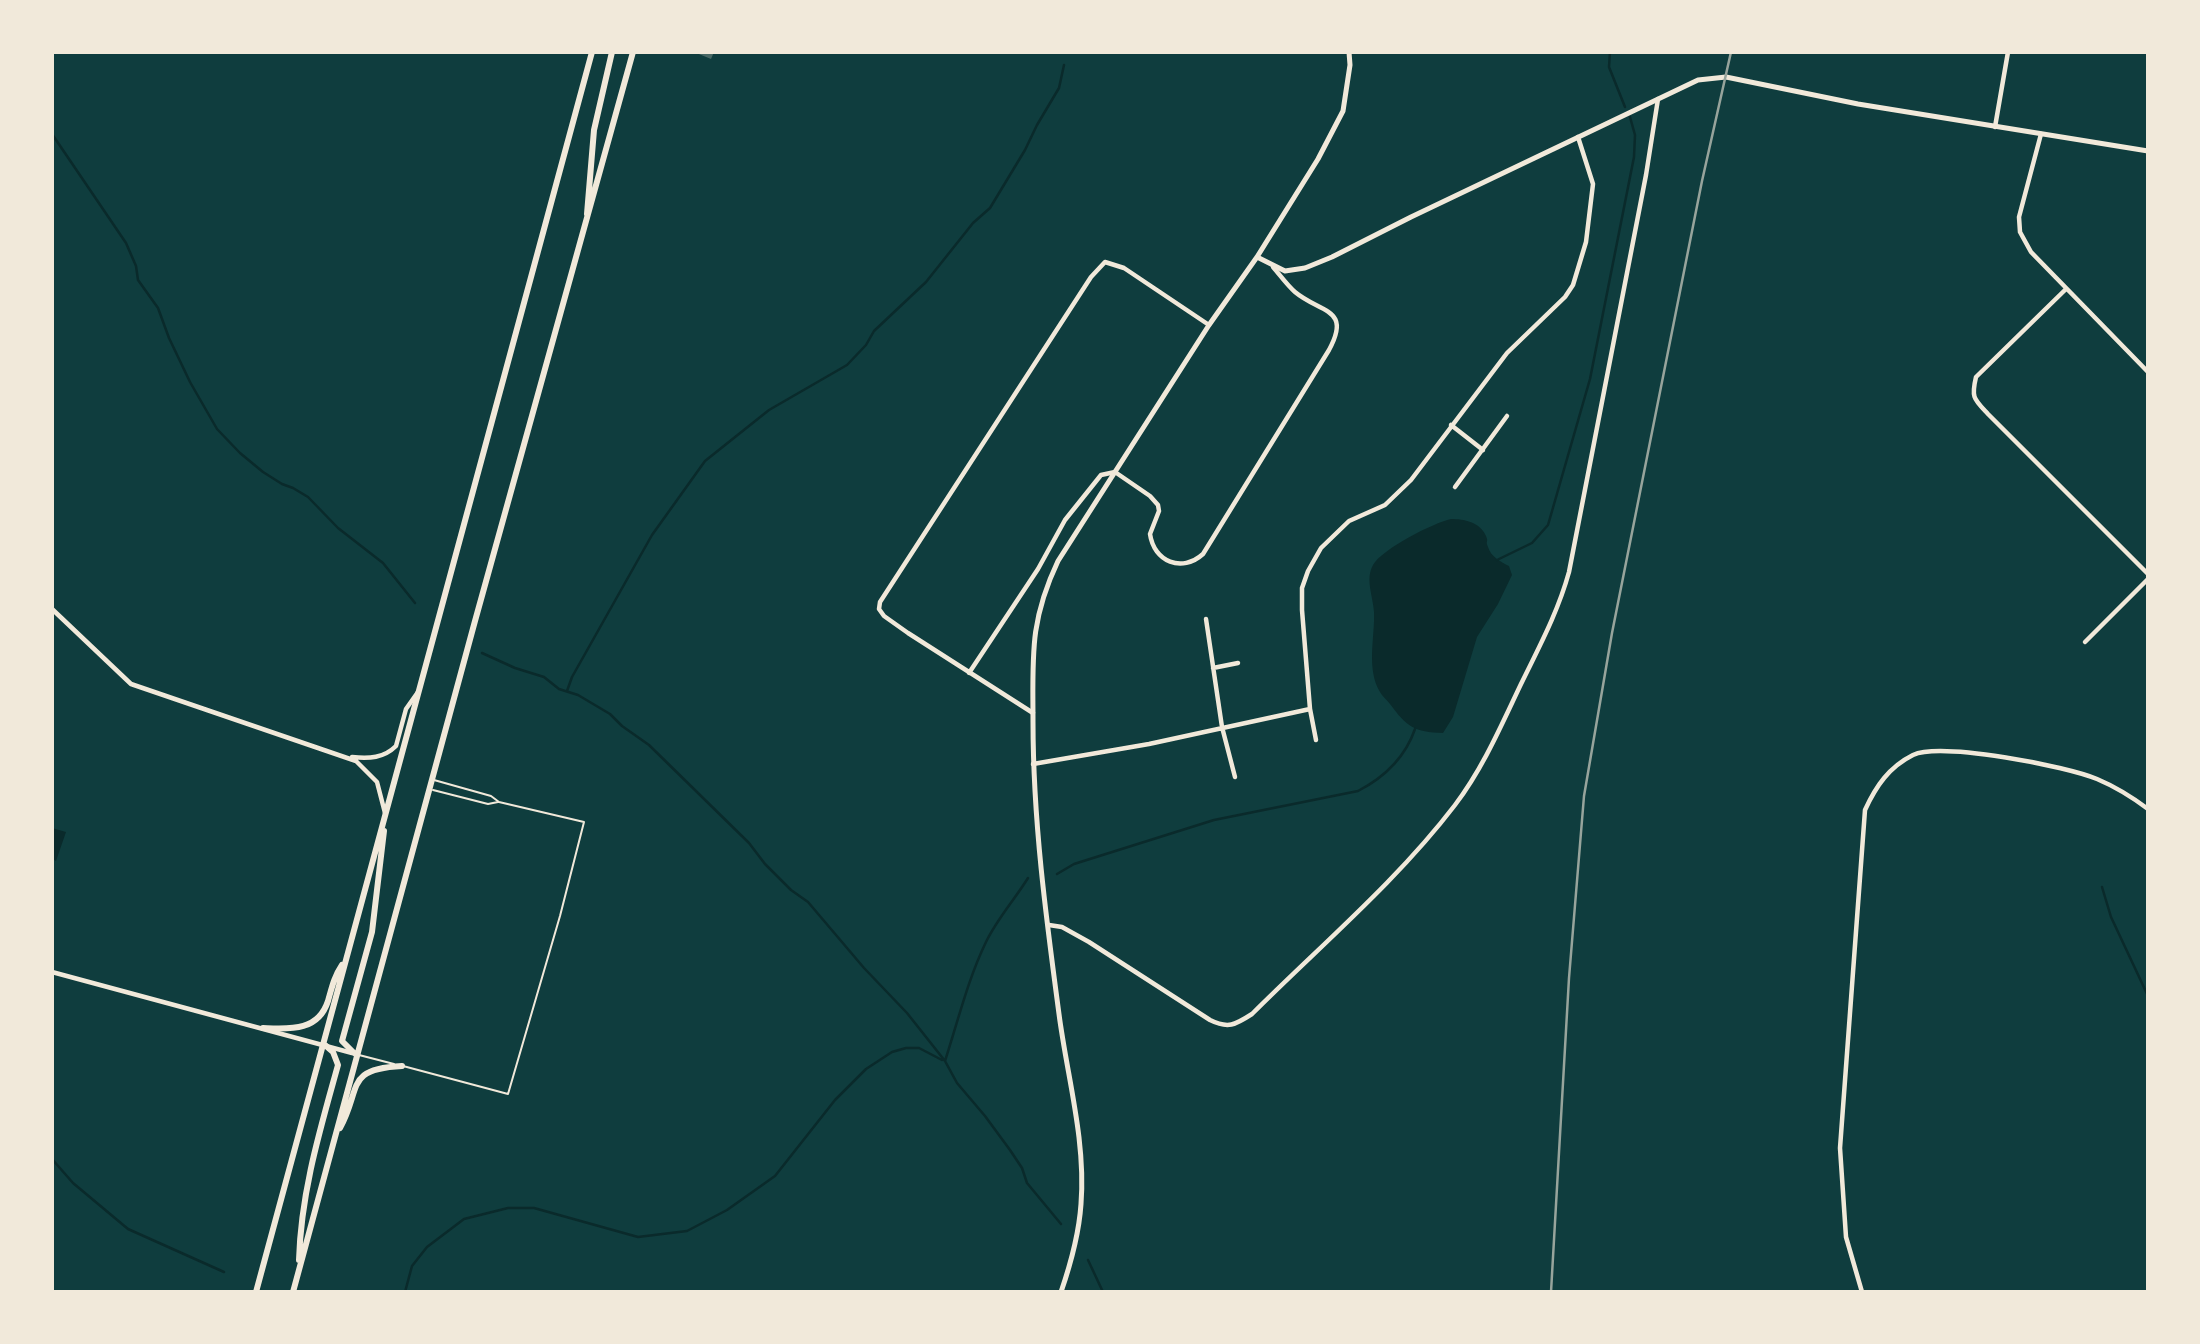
<!DOCTYPE html>
<style>
body{margin:0}
#map{position:relative;width:2200px;height:1344px;overflow:hidden;background:#0f3d3e;font-family:Montserrat,sans-serif}
canvas{display:block}
.frame{position:absolute;inset:0;border:54px solid #f1e9da;pointer-events:none}
</style>
<div id="map">
<canvas width="2200" height="1344"></canvas>
<div class="frame"></div>
</div>
<script>
const c = document.querySelector('canvas').getContext('2d');
c.lineJoin = 'round';
function fillPath(path, color) {
  c.fillStyle = color;
  c.fill(path, 'evenodd');
}
function strokePath(path, color, width, dash) {
  c.strokeStyle = color;
  c.lineWidth = width;
  c.lineCap = dash ? 'butt' : 'round';
  c.setLineDash(dash || []);
  c.stroke(path);
}
fillPath(new Path2D(`
 M 1451,519 C 1464,519 1480,522 1486,536 C 1489,543 1485,540 1488,547 C 1491,557 1501,562 1509,566 L 1512,575 L 1498,604 L 1477,637 L 1453,717 L 1443,733 C 1414,732 1407,727 1390,704 C 1387,700 1382,696 1380,692 C 1366,669 1375,637 1374,612 C 1373,596 1365,579 1373,565 C 1382,549 1433,523 1451,519 Z
 M 52,828 L 66,832 L 56,861 L 53,859 Z`), '#0a2a2b');
strokePath(new Path2D(`
 M 1610,52 L 1609,67 L 1625,107
 M 52,134 L 126,243 L 136,266 L 138,280 L 158,308 L 169,338 L 190,382 L 217,429 L 240,453 L 263,472 L 282,484 L 293,488 L 308,497 L 338,528 L 383,563 L 415,603
 M 1497,560 L 1532,543 L 1548,525 L 1590,379 L 1634,157 L 1635,135 L 1630,117
 M 482,653 L 515,668 L 544,677 L 559,689 L 578,695 L 610,714 L 622,726 L 649,745 L 749,843 L 765,864 L 791,890 L 808,902 L 864,968 L 907,1013 L 945,1061 L 957,1083 L 985,1116 L 1010,1150 L 1022,1168 L 1027,1183 L 1061,1224
 M 567,691 L 572,677 L 652,535 L 705,461 L 769,410 L 847,365 L 866,345 L 874,331 L 926,282 L 973,223 L 990,208 L 1025,150 L 1037,125 L 1059,88 L 1064,65
 M 1057,874 L 1074,864 L 1214,820 L 1358,791 C 1385,777 1405,758 1415,729
 M 2102,887 L 2111,917 L 2148,996
 M 945,1061 C 958,1021 968,979 986,942 C 997,919 1015,899 1028,878
 M 52,1159 L 73,1183 L 128,1229 L 224,1272
 M 1088,1260 L 1103,1292
 M 405,1292 L 412,1266 L 427,1247 L 464,1219 L 508,1208 L 534,1208 L 638,1237 L 687,1231 L 727,1210 L 775,1176 L 835,1100 L 866,1069 L 892,1052 L 906,1048 L 919,1048 L 942,1060`), '#0a2a2b', 2.5);
fillPath(new Path2D(`
 M 694,52 L 714,52 L 711,59 Z`), '#486865');
strokePath(new Path2D(`
 M 433,790 L 488,804 L 498,802
 M 359,1055 L 394,1064
 M 403,1066 L 508,1094 L 560,916 L 584,822 L 499,802 L 491,796 L 434,780`), '#f1e9da', 2);
strokePath(new Path2D(`
 M 1995,127 L 2008,52
 M 2041,134 L 2019,217 L 2020,232 L 2031,252 L 2148,372
 M 2066,289 L 1976,377 C 1971,398 1974,399 1988,414 L 2148,574
 M 1451,425 L 1483,450
 M 1455,487 L 1507,416
 M 52,609 L 131,684 L 356,761 L 377,782 L 385,813
 M 1206,619 L 1222,727 L 1235,777
 M 2085,642 L 2148,579
 M 1213,668 L 1238,663
 M 969,673 L 1038,569 L 1065,520 L 1101,475 L 1115,472 L 1150,496 L 1158,505 L 1159,511 L 1150,534 C 1154,562 1182,573 1203,554 L 1329,350 C 1352,308 1320,313 1295,292 C 1287,285 1280,275 1273,267
 M 1033,713 L 908,633 L 884,616 L 879,609 L 880,602 L 1091,277 L 1105,262 L 1124,268 L 1209,325
 M 1316,740 L 1310,709 L 1302,610 L 1302,588 L 1308,571 L 1321,548 L 1349,521 L 1385,505 L 1411,480 L 1507,353 L 1565,297 L 1573,285 L 1586,242 L 1593,184 L 1578,137
 M 352,757 C 369,759 384,758 396,746 L 406,709 L 418,692
 M 1033,764 L 1149,744 L 1310,709
 M 1049,925 L 1062,927 L 1089,942 L 1210,1020 C 1228,1029 1235,1025 1252,1014 C 1320,946 1397,881 1455,805 C 1483,768 1501,726 1521,684 C 1539,647 1558,612 1569,572 L 1646,175 L 1658,99
 M 52,972 L 352,1053
 M 1862,1292 L 1846,1237 L 1840,1148 L 1865,810 C 1876,786 1889,767 1913,755 C 1941,742 2067,766 2097,779 C 2116,787 2132,797 2148,809`), '#f1e9da', 4.5);
strokePath(new Path2D(`
 M 1257,257 L 1285,271 L 1305,268 L 1332,257 L 1411,217 L 1698,80 L 1726,77 L 1858,104 L 2148,151
 M 1061,1292 C 1071,1263 1079,1234 1081,1204 C 1086,1140 1067,1076 1059,1014 C 1046,917 1033,820 1033,722 C 1033,657 1029,622 1058,561 L 1209,325 L 1257,257 L 1318,159 L 1343,111 L 1350,65 L 1349,52`), '#f1e9da', 5);
strokePath(new Path2D(`
 M 587,214 L 594,130 L 612,52
 M 263,1028 C 289,1029 318,1032 328,1001 C 332,987 334,977 342,965
 M 354,1053 L 342,1041 L 372,932 L 384,831
 M 340,1128 C 362,1088 344,1069 402,1066
 M 299,1260 C 301,1192 320,1130 338,1065 L 333,1052 L 325,1045
 M 256,1292 L 592,52
 M 293,1292 L 475,621 L 633,52`), '#f1e9da', 6);
strokePath(new Path2D(`
 M 1551,1292 L 1569,978 L 1584,796 L 1612,633 L 1702,181 L 1731,52`), '#97a49c', 2.5);
</script>
